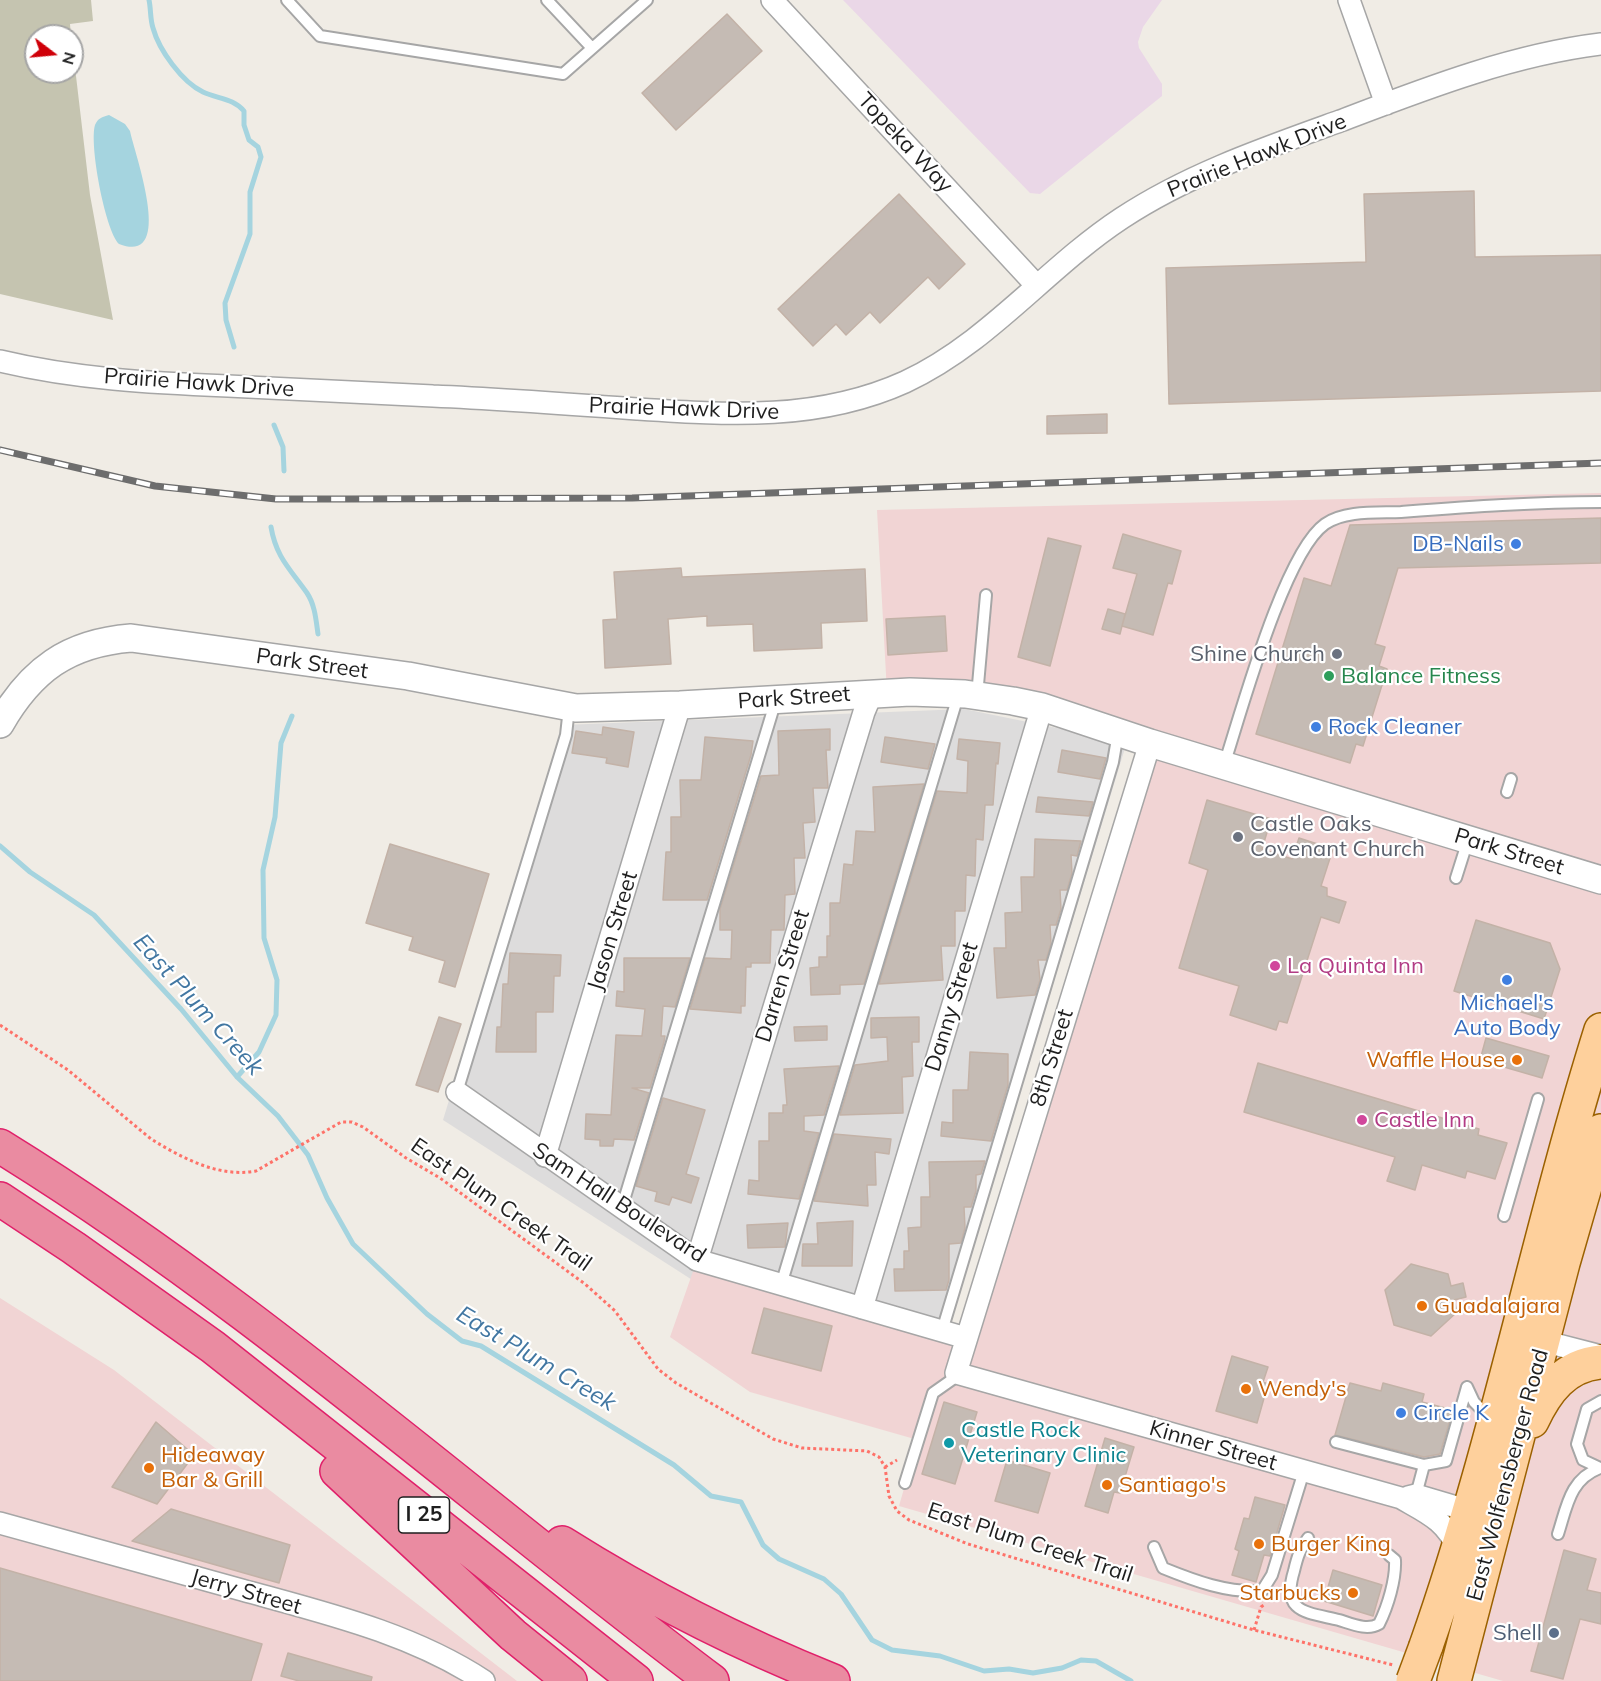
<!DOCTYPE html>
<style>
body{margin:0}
#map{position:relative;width:1601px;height:1681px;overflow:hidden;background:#f0ece5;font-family:Mulish,sans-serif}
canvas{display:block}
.north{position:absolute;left:24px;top:24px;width:60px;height:60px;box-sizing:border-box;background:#fff;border:2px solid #a5a5a5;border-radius:50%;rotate:106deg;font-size:16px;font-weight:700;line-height:24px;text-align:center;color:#1f1f1f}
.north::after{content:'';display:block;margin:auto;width:21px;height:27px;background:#cf0009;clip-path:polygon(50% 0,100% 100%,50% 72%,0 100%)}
</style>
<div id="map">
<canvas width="1601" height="1681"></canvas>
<div class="north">N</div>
</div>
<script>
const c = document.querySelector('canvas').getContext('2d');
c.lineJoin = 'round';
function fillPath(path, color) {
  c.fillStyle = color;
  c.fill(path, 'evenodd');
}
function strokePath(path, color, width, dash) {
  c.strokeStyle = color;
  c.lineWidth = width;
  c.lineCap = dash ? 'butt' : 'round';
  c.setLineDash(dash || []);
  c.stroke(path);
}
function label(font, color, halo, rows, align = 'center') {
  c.font = font + ' Mulish,sans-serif';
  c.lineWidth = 4.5;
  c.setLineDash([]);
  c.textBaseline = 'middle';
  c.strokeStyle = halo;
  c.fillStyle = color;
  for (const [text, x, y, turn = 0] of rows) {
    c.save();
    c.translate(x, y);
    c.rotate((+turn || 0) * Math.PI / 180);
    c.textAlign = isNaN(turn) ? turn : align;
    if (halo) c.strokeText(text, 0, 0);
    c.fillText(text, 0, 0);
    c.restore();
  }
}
fillPath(new Path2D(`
 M 964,709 L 1067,730 L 1125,748 L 942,1349 L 697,1283 L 443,1120 L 563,725 Z`), '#dddcdc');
fillPath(new Path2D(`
 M 1601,493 L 1601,1681 L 1503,1681 L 899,1506 L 918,1440 L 750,1392 L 670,1337 L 697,1260 L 966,1338 L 1150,743 L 1042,707 L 887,693 L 877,510 Z
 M 0,1298 L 114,1370 L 517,1681 L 0,1681 Z`), '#f1d4d4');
fillPath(new Path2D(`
 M 843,0 L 1162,0 L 1143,27 L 1138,42 L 1139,48 L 1162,84 L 1162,96 L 1040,194 L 1030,193 Z`), '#ead7e7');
fillPath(new Path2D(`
 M 0,0 L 91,0 L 93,21 L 70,24 L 71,36 L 36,36 L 36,72 L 72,72 L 72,42 L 90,195 L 113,320 L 0,294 Z`), '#c5c4b0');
fillPath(new Path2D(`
 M 109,115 L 125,124 L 130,131 C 135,155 176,266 119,244 C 105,230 89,144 95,125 C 98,118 102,117 109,115 Z`), '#a5d4df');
strokePath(new Path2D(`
 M 149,0 C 151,9 150,19 153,28 C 159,50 182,82 203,92 C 218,99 233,98 244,111 L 244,125 L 249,140 L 258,147 L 261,157 L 250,192 L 250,234 L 225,303 L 226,320 L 234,347
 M 274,425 L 283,447 L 284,471
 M 271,527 C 276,557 290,569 307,593 C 315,605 316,620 318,634
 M 0,846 L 30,872 L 94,915 L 181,1009 L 237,1077 L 278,1116 L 308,1155 L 327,1198 L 353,1244 L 427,1314 L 462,1341 L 481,1346 L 674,1465 L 711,1496 L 741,1502 L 763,1545 L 779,1559 L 824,1579 L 841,1594 L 872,1640 L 892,1650 L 940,1656 L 984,1671 L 1009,1669 L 1033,1673 L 1062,1668 L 1081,1660 L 1096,1661 L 1131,1681
 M 237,1077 L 259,1052 L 276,1015 L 277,980 L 264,938 L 263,870 L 275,817 L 281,743 L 292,716`), '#a5d4df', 5);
const building = new Path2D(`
 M 727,14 L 762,51 L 676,130 L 642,93 Z
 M 1474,191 L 1475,257 L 1601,255 L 1601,391 L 1169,404 L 1166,268 L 1366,262 L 1364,194 Z
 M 899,194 L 965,264 L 939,289 L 928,277 L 880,323 L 870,312 L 846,335 L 836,324 L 813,346 L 778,309 Z
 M 1107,414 L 1107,433 L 1047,434 L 1047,416 Z
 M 1601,518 L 1601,563 L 1398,568 L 1375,644 L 1385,647 L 1379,666 L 1387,669 L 1363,746 L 1356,744 L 1350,763 L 1256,734 L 1304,578 L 1331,586 L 1350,525 Z
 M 1123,534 L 1181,551 L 1172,584 L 1168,583 L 1153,635 L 1122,626 L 1137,574 L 1113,568 Z
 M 1048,538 L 1081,546 L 1050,666 L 1018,657 Z
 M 681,568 L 682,577 L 865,569 L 867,621 L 821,623 L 822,648 L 754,651 L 753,624 L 707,626 L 707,616 L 668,619 L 671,664 L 605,668 L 603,620 L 617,619 L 614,572 Z
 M 1108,609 L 1125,614 L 1120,634 L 1102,629 Z
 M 945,616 L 947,651 L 888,655 L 886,619 Z
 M 603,727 L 634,732 L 628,767 L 606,763 L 607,758 L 572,753 L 576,731 L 602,735 Z
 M 830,729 L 830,750 L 826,750 L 828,788 L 813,788 L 815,822 L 803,823 L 805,858 L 794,858 L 795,894 L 785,895 L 784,930 L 771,930 L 770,963 L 751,963 L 751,967 L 746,967 L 745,1006 L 741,1006 L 741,1013 L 690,1009 L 705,958 L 731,959 L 732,930 L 720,930 L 720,909 L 761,776 L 779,775 L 778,731 Z
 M 705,737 L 753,741 L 751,755 L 707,900 L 663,900 L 666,852 L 671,852 L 671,817 L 681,817 L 680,780 L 701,780 Z
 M 885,737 L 935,744 L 928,769 L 881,762 Z
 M 959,739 L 1000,743 L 998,764 L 996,763 L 993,805 L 985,805 L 983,840 L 976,839 L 975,876 L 966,875 L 965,911 L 955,911 L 955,946 L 941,946 L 943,980 L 879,984 L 937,791 L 967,793 L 968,761 L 957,759 Z
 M 1062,750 L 1106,758 L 1100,779 L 1058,772 Z
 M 924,784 L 864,984 L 840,985 L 840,994 L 811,995 L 810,968 L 819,967 L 819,957 L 827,957 L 827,936 L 830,936 L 830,903 L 840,903 L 844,864 L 853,865 L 856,831 L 875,832 L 873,787 Z
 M 1038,797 L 1093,802 L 1089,816 L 1036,812 Z
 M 1207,800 L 1271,819 L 1262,849 L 1292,859 L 1299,838 L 1333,849 L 1321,886 L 1327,888 L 1327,896 L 1346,902 L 1339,923 L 1321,917 L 1287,1023 L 1279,1021 L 1276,1030 L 1230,1015 L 1239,986 L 1179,968 L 1208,870 L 1189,863 Z
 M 1035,839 L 1081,841 L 1077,856 L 1071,855 L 1072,873 L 1067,890 L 1060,890 L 1061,909 L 1056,925 L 1050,925 L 1051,944 L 1046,960 L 1038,960 L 1040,980 L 1035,995 L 997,998 L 994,948 L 1006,948 L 1005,913 L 1022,912 L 1021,877 L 1034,877 Z
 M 390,844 L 489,874 L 455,987 L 439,982 L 445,961 L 409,950 L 413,937 L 366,923 Z
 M 1476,920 L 1550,943 L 1560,969 L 1544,1019 L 1454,991 Z
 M 510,953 L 561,955 L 560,976 L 554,976 L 553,1012 L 536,1012 L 536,1052 L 496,1052 L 497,1027 L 501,1027 L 503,984 L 508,984 Z
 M 624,958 L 690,958 L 675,1007 L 663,1006 L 661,1036 L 665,1036 L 664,1042 L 650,1088 L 632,1088 L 649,1093 L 634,1140 L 614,1139 L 613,1146 L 600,1146 L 600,1140 L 585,1139 L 586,1114 L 611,1115 L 616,1035 L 642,1036 L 645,1009 L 616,1006 L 617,991 L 624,992 Z
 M 439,1017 L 461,1024 L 438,1092 L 416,1085 Z
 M 919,1017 L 919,1042 L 912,1042 L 913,1076 L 902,1077 L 903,1113 L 840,1115 L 855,1065 L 888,1061 L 887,1037 L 871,1038 L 871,1018 Z
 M 827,1026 L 827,1040 L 795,1041 L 794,1027 Z
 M 1486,1038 L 1549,1056 L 1542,1078 L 1480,1060 Z
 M 970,1052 L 1008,1054 L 1008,1085 L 991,1141 L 941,1136 L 942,1122 L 953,1123 L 953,1090 L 968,1090 Z
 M 1258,1063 L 1479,1129 L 1478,1135 L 1507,1143 L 1495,1179 L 1467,1171 L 1465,1178 L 1422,1165 L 1415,1190 L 1387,1181 L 1395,1157 L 1244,1112 Z
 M 839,1066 L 824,1115 L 804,1116 L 804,1131 L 819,1133 L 799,1199 L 748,1194 L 749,1180 L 759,1181 L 759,1141 L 769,1141 L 769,1113 L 783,1113 L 783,1105 L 787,1105 L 784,1069 Z
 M 663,1098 L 705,1110 L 686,1174 L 699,1178 L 691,1203 L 672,1197 L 669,1205 L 655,1201 L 657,1192 L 636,1186 Z
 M 834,1134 L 891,1139 L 889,1154 L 875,1152 L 876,1185 L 867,1185 L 868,1206 L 814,1201 Z
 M 985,1161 L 981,1174 L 976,1175 L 976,1191 L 971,1207 L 964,1207 L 965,1228 L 961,1243 L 949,1244 L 949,1280 L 946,1290 L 895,1291 L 894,1269 L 904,1269 L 904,1251 L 909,1251 L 908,1228 L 921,1227 L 921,1197 L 930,1197 L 929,1162 Z
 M 853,1221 L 852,1266 L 802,1266 L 803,1244 L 818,1244 L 817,1223 Z
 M 788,1223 L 785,1247 L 748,1248 L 747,1225 Z
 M 1411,1264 L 1448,1274 L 1451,1286 L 1463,1283 L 1466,1297 L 1454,1300 L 1457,1312 L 1431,1336 L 1394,1325 L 1385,1290 Z
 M 764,1308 L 832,1326 L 821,1371 L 752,1353 Z
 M 1232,1356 L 1268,1367 L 1263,1382 L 1268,1384 L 1257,1423 L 1216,1411 Z
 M 1350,1383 L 1381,1391 L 1383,1383 L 1424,1394 L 1422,1402 L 1453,1410 L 1440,1454 L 1424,1457 L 1335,1435 Z
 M 944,1402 L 977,1412 L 955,1484 L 922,1474 Z
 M 156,1422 L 194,1455 L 157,1504 L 112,1487 Z
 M 1105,1438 L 1134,1447 L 1120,1493 L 1114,1492 L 1108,1513 L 1085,1506 Z
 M 1007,1460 L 1050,1473 L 1038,1513 L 995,1501 Z
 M 1255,1497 L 1285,1505 L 1270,1556 L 1264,1555 L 1256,1582 L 1232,1575 L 1239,1551 L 1235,1549 L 1244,1518 L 1249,1519 Z
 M 171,1509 L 290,1545 L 279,1583 L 132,1541 Z
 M 1564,1550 L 1596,1559 L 1587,1590 L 1601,1593 L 1601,1624 L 1580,1619 L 1563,1679 L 1531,1671 Z
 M 0,1568 L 262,1644 L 251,1681 L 0,1681 Z
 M 1333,1570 L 1382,1585 L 1373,1616 L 1324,1601 Z
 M 288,1653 L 372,1677 L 371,1681 L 299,1681 L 281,1676 Z`);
fillPath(building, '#c5bbb4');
strokePath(building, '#c3b2a7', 1.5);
const service = new Path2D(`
 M 287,0 L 320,36 L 563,74 L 647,0
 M 547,0 L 592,48
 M 977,696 L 986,595
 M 1224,765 C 1241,713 1284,553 1325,524 C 1345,510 1378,513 1401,512 C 1468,507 1534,502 1601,502
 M 1507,792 L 1511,779
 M 1456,878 L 1468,840
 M 457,1092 L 566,735 L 569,708
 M 621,1210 L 776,700
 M 1504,1216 L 1538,1099
 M 781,1285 L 958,696
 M 942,1331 L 1113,762 L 1118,733
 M 1467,1387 L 1474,1402 L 1490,1418
 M 1336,1442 L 1424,1465
 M 1600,1468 L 1583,1460 L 1577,1444 L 1587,1409 L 1601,1401
 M 905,1483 L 933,1393 L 960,1374
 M 1416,1495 L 1424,1465 L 1446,1461 L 1467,1387
 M 1558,1534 C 1567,1506 1570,1479 1600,1468
 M 1308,1538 C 1300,1548 1297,1558 1294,1571 C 1281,1613 1306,1612 1339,1620 C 1352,1624 1367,1631 1379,1624 C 1388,1606 1396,1579 1395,1560 L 1389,1555
 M 1154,1547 L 1163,1568 C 1195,1581 1227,1593 1262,1591 L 1272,1575 L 1304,1471`);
const minor = new Path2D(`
 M 772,0 L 1037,286
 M 1349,0 L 1386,104
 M 0,361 C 75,379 152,383 228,386 C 297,390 365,393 433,396 C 501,399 569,404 637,409 C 729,415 819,421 905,382 C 989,343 1046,268 1122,218 C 1189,174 1265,148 1340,121 C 1424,89 1511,55 1601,44
 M 1150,743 L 956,1373 L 1401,1498 C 1429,1514 1445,1520 1459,1550
 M 457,1092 L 697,1260 L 966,1338
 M 545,1156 L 680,705
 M 697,1260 L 864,712 L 872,693
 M 862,1308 L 1042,707
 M 1531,1338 L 1601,1356
 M 1408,1497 L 1416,1495 L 1470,1511 L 1471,1521
 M 0,1523 C 81,1545 161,1568 242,1590 C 325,1613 411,1633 484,1681`);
const tertiary = new Path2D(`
 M 0,724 C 31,670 68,643 131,638 L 408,676 L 576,708 L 680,705 L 910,692 L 965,694 L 1013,701 L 1042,707 L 1150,743 L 1601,880`);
const primary = new Path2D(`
 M 1532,1421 C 1546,1391 1565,1365 1601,1362
 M 1426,1646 C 1497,1445 1537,1234 1601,1030
 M 1454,1681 L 1563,1263 L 1601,1131`);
const motorway = new Path2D(`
 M 0,1146 C 253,1302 475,1503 712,1681
 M 0,1199 L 74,1248 L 213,1347 L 636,1681
 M 337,1471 L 513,1635 L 570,1681
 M 562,1543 C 649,1598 738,1643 833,1681`);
strokePath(service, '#a6a6a6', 14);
strokePath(minor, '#a6a6a6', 24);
strokePath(tertiary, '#a6a6a6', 30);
strokePath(primary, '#9b6100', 36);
strokePath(motorway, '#e0206a', 36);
strokePath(new Path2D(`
 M 0,1025 L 68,1070 L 151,1139 C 182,1158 219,1178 256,1171 L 341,1122 L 352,1122 L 363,1127 L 406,1158 L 440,1178 L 585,1284 L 615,1311 L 658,1369 L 676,1383 L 773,1439 L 802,1448 L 867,1451 L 879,1457 L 885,1467 L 889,1496 L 897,1511 L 909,1520 L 968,1544 L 1254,1630 L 1393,1665
 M 885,1467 L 897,1460
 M 1254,1630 L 1261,1607 L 1264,1605`), '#fe7269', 3, [3, 3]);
strokePath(service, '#fff', 10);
strokePath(minor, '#fff', 21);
strokePath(tertiary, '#fff', 27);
strokePath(primary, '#fed09c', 33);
strokePath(motorway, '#ea8ba1', 33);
const rail = new Path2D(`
 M 0,450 L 155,486 L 276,499 L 347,499 L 632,498 L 1601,463`);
strokePath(rail, '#6d6d6d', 7);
strokePath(rail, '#fff', 4.5, [14]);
const primaryBridge = new Path2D(`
 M 1413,1681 L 1426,1646`);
strokePath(primaryBridge, '#9b6100', 36, []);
strokePath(primaryBridge, '#fed09c', 33);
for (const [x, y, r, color] of [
 [1516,544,6,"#3f7fe0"],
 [1337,654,6,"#6b7280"],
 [1329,676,6,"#2e9e5b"],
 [1316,727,6,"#3f7fe0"],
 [1238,837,6,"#6b7280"],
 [1275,966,6,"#d1479c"],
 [1507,980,6,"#3f7fe0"],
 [1517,1060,6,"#e8710a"],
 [1362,1120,6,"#d1479c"],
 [1422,1306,6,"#e8710a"],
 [1246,1389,6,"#e8710a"],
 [1401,1413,6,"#3f7fe0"],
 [949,1443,6,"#0f9aa8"],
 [149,1468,6,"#e8710a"],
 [1107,1485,6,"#e8710a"],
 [1259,1544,6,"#e8710a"],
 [1353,1593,6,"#e8710a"],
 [1554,1633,6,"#5c6f8a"]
]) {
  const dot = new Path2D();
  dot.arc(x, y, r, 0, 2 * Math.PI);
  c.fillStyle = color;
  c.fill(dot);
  strokePath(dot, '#fff', 2);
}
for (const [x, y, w] of [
 [424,1515,51]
]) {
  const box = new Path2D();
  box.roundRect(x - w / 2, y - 18, w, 36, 4.5);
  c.fillStyle = '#fff';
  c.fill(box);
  strokePath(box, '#1f1f1f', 1.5);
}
label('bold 21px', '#1f1f1f', null, [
 ["I 25",424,1515]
]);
label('22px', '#1f1f1f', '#fff', [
 ["Topeka Way",905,143,47],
 ["Prairie Hawk Drive",1257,156,-22],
 ["Prairie Hawk Drive",199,383,4],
 ["Prairie Hawk Drive",684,409,2],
 ["Park Street",312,664,8],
 ["Park Street",794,698,-4],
 ["Park Street",1509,852,17],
 ["Jason Street",613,931,-73],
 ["Darren Street",783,976,-73],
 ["Danny Street",952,1007,-73],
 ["8th Street",1052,1058,-73],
 ["Sam Hall Boulevard",619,1203,33],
 ["East Plum Creek Trail",501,1205,35],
 ["Kinner Street",1213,1446,16],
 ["East Wolfensberger Road",1508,1475,-75],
 ["East Plum Creek Trail",1030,1543,18],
 ["Jerry Street",246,1592,16]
]);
label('22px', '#366cbe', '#fff', [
 ["DB-Nails",1504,544,"right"],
 ["Rock Cleaner",1328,727],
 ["Michael's",1507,1003,"center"],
 ["Auto Body",1507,1028,"center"],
 ["Circle K",1413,1413]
], 'left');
label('22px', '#5b616d', '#fff', [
 ["Shine Church",1325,654],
 ["Castle Oaks",1250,824,"left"],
 ["Covenant Church",1250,849,"left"]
], 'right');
label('22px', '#27864d', '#fff', [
 ["Balance Fitness",1341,676]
], 'left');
label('22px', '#b23c85', '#fff', [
 ["La Quinta Inn",1287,966],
 ["Castle Inn",1374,1120]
], 'left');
label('22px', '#c56008', '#fff', [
 ["Waffle House",1505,1060,"right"],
 ["Guadalajara",1434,1306],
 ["Wendy's",1258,1389],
 ["Hideaway",161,1455],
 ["Bar & Grill",161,1480],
 ["Santiago's",1119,1485],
 ["Burger King",1271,1544],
 ["Starbucks",1341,1593,"right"]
], 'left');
label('22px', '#0d838f', '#fff', [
 ["Castle Rock",961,1430],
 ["Veterinary Clinic",961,1455]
], 'left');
label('22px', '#4e5e75', '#fff', [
 ["Shell",1542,1633]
], 'right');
label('italic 24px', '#4277a2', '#fff', [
 ["East Plum Creek",198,1005,48],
 ["East Plum Creek",536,1359,31]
]);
</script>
